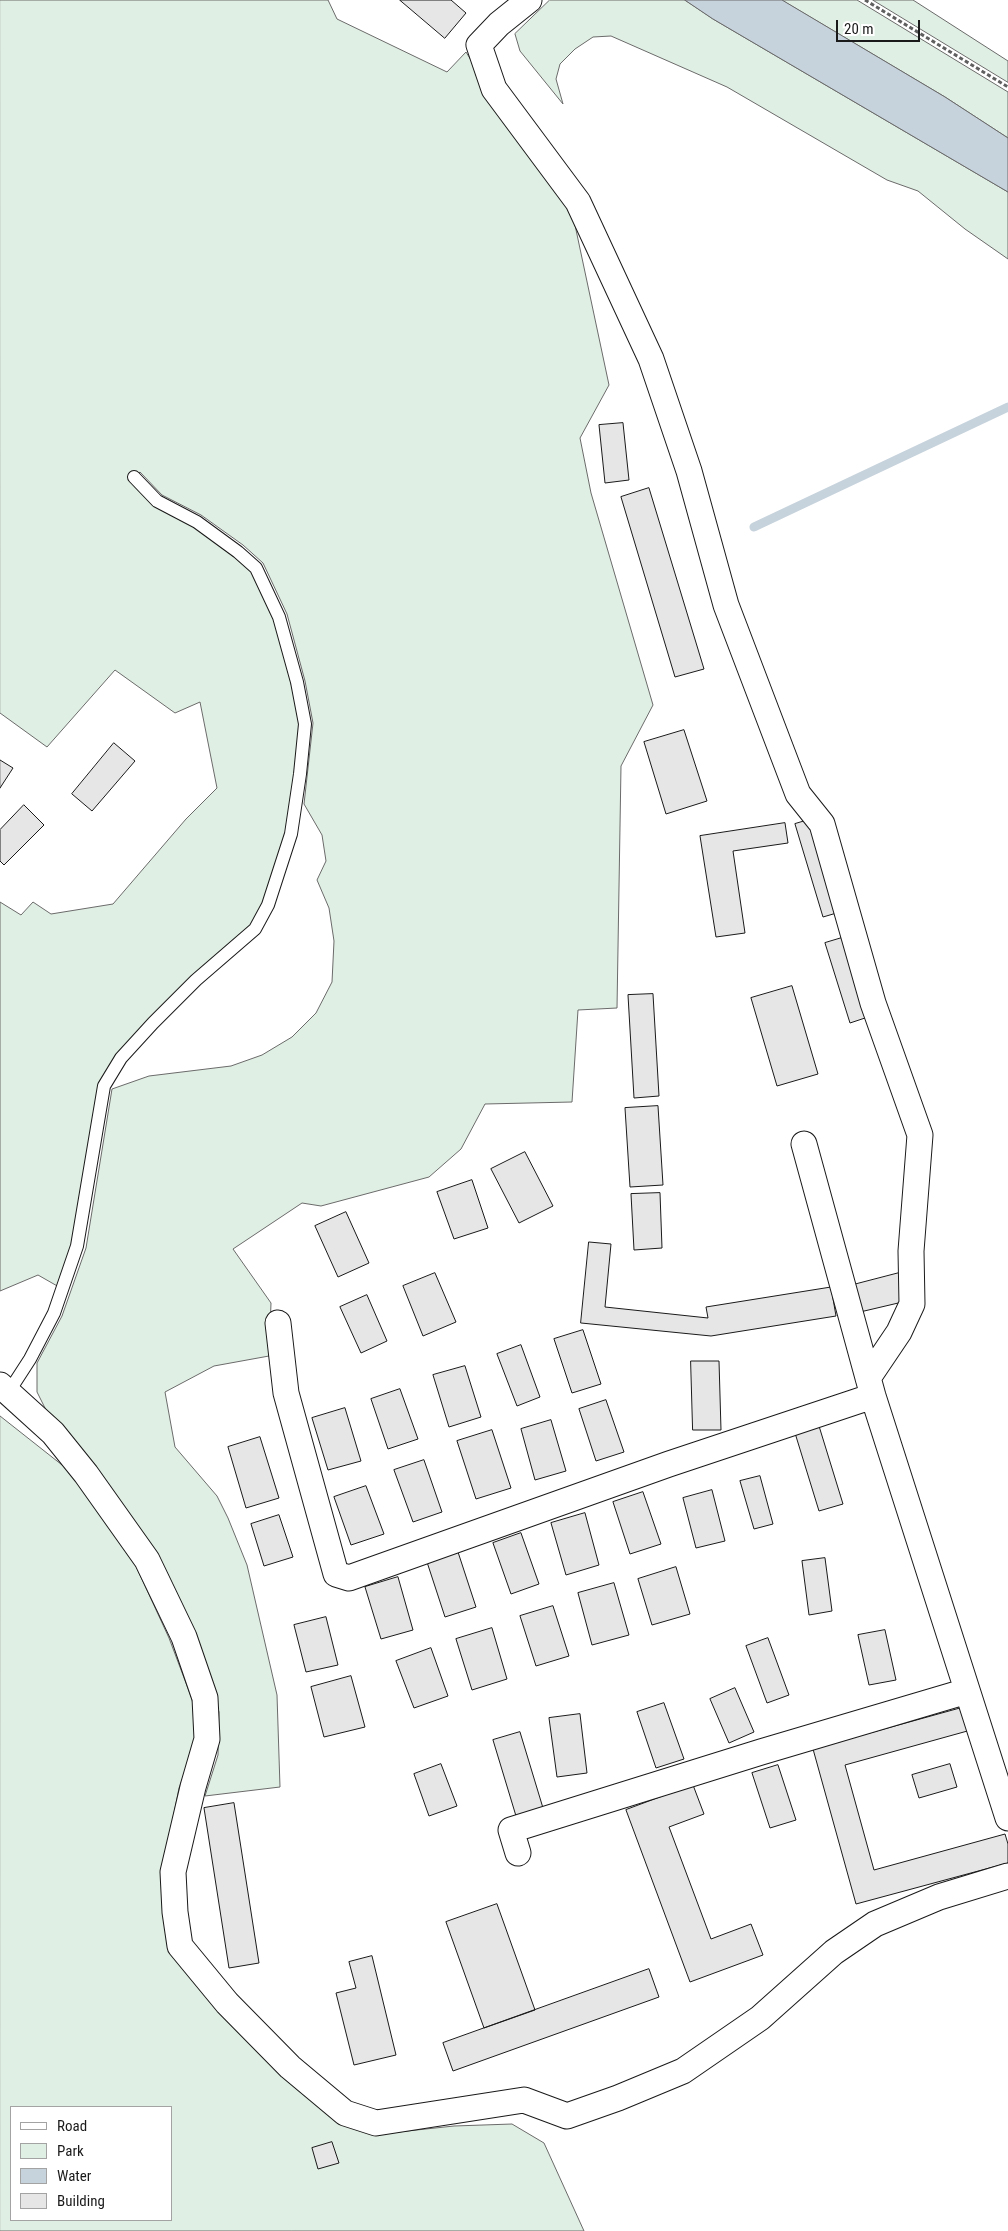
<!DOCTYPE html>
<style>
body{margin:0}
#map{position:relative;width:1008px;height:2231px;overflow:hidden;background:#fff;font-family:"Roboto Condensed",sans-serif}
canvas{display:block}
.legend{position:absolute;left:10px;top:2106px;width:162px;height:115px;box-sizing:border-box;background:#fff;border:1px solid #a3a3a3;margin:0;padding:6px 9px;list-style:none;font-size:15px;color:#1a1a1a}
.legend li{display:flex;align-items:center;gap:10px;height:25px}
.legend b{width:25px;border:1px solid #a3a3a3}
.scale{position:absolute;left:836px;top:20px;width:84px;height:22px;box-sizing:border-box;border:2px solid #1a1a1a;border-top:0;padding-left:6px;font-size:15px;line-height:18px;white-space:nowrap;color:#1a1a1a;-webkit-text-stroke:4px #fff;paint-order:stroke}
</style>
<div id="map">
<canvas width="1008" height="2231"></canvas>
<ul class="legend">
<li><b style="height:6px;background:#fff"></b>Road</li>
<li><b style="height:14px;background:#e0efe3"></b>Park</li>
<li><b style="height:14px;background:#c6d2dc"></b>Water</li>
<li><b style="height:14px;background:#e6e6e6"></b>Building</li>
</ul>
<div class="scale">20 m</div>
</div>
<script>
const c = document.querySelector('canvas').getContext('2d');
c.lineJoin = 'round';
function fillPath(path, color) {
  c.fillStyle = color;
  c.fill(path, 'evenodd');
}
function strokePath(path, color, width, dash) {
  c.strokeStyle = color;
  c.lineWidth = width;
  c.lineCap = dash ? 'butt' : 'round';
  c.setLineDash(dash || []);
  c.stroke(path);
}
const green = new Path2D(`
 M 0,0 L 328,0 L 337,19 L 447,72 L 466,52 L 532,159 L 572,211 L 609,385 L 580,438 L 591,493 L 653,705 L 621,766 L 617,1008 L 578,1010 L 572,1102 L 485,1104 L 461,1149 L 429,1177 L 321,1206 L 302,1203 L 233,1249 L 271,1303 L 269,1356 L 214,1366 L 165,1392 L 175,1447 L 217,1496 L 228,1518 L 247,1565 L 277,1695 L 280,1787 L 205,1796 L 218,1755 L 219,1712 L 199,1646 L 53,1424 L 37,1392 L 37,1363 L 62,1316 L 86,1248 L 112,1089 L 149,1076 L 231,1066 L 262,1055 L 292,1037 L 316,1013 L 332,982 L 334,941 L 329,908 L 317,880 L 326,861 L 322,835 L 304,804 L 313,723 L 305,681 L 287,614 L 263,563 L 243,545 L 201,515 L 162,495 L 140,472 L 131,480 L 253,571 L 275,618 L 301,724 L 286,833 L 264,903 L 252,926 L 100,1085 L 73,1245 L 59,1287 L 38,1275 L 0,1291 L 0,902 L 21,915 L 33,902 L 51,914 L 113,904 L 186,819 L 217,788 L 200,702 L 175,713 L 115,670 L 47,747 L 0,713 Z
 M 550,0 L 685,0 L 713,19 L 1008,192 L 1008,259 L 965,229 L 918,191 L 887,180 L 727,87 L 611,36 L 593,37 L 575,49 L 560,64 L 556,79 L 563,104 L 520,51 L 515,34 Z
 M 782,0 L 857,0 L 1008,92 L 1008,138 L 945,97 Z
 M 873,0 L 913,0 L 1008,61 L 1008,82 Z
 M 0,1416 L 76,1476 L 134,1562 L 169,1638 L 192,1699 L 198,1737 L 179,1788 L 168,1844 L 170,1946 L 379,2134 L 454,2126 L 512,2124 L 544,2143 L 584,2231 L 0,2231 ZM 11,2107 L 171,2107 L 171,2220 L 11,2220 Z`);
fillPath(green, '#e0efe3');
strokePath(green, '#6a6a6a', 1);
const water = new Path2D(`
 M 685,0 L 782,0 L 945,97 L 1008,138 L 1008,192 L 713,19 Z`);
fillPath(water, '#c6d2dc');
strokePath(water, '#6a6a6a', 1);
strokePath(new Path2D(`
 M 754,527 L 1008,407`), '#c6d2dc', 9);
const building = new Path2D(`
 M 400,0 L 451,0 L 466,13 L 445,38 Z
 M 623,423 L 629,480 L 605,483 L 599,425 Z
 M 649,488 L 704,669 L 675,677 L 621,497 Z
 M 684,730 L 707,801 L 666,814 L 644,742 Z
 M 114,743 L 135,761 L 92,811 L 72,794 Z
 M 0,760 L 13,768 L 0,788 Z
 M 24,805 L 44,825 L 4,865 L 0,861 L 0,830 Z
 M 812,819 L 840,912 L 823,917 L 795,824 Z
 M 785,823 L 788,843 L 733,851 L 745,933 L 716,937 L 700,836 Z
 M 845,937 L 871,1016 L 850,1023 L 825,943 Z
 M 792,986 L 818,1074 L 777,1086 L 751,998 Z
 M 653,994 L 659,1096 L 634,1098 L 628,995 Z
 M 658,1106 L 663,1185 L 630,1187 L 625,1108 Z
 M 525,1152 L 553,1206 L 519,1223 L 491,1169 Z
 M 472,1180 L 488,1228 L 454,1239 L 437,1192 Z
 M 660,1193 L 662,1248 L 634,1250 L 631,1194 Z
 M 346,1212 L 369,1263 L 338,1277 L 315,1226 Z
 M 589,1242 L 611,1244 L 605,1307 L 708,1318 L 706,1307 L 831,1287 L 836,1316 L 711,1336 L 581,1323 Z
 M 903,1272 L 911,1300 L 860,1312 L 853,1285 Z
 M 435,1273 L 456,1322 L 423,1336 L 403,1286 Z
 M 367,1295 L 387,1341 L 361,1353 L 340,1307 Z
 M 583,1330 L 601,1384 L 572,1393 L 554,1339 Z
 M 521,1345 L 540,1397 L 517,1406 L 497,1354 Z
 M 691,1361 L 719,1361 L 721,1430 L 693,1430 Z
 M 465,1366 L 481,1417 L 449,1427 L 433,1375 Z
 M 400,1389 L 418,1439 L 388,1449 L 371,1399 Z
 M 606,1400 L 624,1452 L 596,1461 L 579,1409 Z
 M 345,1408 L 361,1461 L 328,1470 L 312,1418 Z
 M 551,1420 L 566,1471 L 535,1480 L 521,1429 Z
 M 819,1426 L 843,1504 L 819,1511 L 795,1433 Z
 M 492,1430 L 511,1488 L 476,1499 L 457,1441 Z
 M 260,1437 L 279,1498 L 246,1508 L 228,1447 Z
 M 424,1460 L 442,1512 L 413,1522 L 394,1470 Z
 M 760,1476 L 773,1524 L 754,1529 L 740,1481 Z
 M 366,1486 L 384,1534 L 351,1545 L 334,1497 Z
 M 712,1490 L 725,1541 L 696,1548 L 683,1498 Z
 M 643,1492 L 661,1544 L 630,1554 L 613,1502 Z
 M 585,1513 L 599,1565 L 566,1575 L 551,1523 Z
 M 279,1515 L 293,1557 L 264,1566 L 251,1524 Z
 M 521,1533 L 539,1584 L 511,1594 L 493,1543 Z
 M 457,1549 L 476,1607 L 445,1617 L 426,1559 Z
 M 825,1558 L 832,1611 L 809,1615 L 802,1561 Z
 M 676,1567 L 690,1614 L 652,1625 L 638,1579 Z
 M 398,1577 L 413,1630 L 381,1639 L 365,1587 Z
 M 614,1583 L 629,1635 L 592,1645 L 578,1593 Z
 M 553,1606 L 569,1656 L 536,1666 L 520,1616 Z
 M 326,1617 L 338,1665 L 306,1672 L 294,1625 Z
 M 492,1628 L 507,1679 L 472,1690 L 456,1639 Z
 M 885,1630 L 896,1680 L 869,1685 L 858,1635 Z
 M 768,1638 L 789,1695 L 767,1703 L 746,1646 Z
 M 431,1648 L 448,1696 L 414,1708 L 396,1661 Z
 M 351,1676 L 365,1727 L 324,1737 L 311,1687 Z
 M 735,1688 L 754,1732 L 729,1743 L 710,1699 Z
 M 664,1703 L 684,1759 L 656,1768 L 637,1712 Z
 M 965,1707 L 971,1730 L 845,1765 L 874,1870 L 1005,1834 L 1008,1844 L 1008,1863 L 856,1904 L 813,1749 Z
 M 580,1714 L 587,1773 L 557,1777 L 549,1718 Z
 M 520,1732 L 543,1808 L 516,1816 L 493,1740 Z
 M 441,1764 L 457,1806 L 429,1816 L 414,1774 Z
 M 950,1764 L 957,1787 L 919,1798 L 912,1775 Z
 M 778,1765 L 796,1820 L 770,1828 L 752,1773 Z
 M 693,1785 L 704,1814 L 669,1827 L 711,1939 L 751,1924 L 763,1955 L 690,1982 L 626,1810 Z
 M 234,1803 L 259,1963 L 229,1968 L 204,1808 Z
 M 497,1904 L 535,2010 L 484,2028 L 446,1922 Z
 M 372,1956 L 396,2055 L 354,2065 L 336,1993 L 356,1988 L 349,1962 Z
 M 649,1969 L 659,1997 L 453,2071 L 443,2043 Z
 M 332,2142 L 339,2163 L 318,2169 L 312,2148 Z`);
fillPath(building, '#e6e6e6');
strokePath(building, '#1a1a1a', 1);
const service = new Path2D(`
 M 8,1393 L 30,1359 L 54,1313 L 77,1246 L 104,1086 L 121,1058 L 153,1023 L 196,980 L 255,929 L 268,905 L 291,834 L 300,774 L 305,724 L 297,682 L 279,617 L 256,568 L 238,552 L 197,522 L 157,501 L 134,477`);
const minor = new Path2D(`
 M 529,0 L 499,24 L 479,45 L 494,89 L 578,202 L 651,359 L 689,471 L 726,605 L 798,794 L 822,824 L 873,1003 L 920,1135 L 911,1251 L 912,1304 L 899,1332 L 868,1378
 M 804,1144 L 873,1396 L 1008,1818
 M 278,1323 L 286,1393 L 336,1574 L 349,1578 L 669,1464 L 873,1396
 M 0,1385 L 53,1433 L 86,1474 L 147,1560 L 184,1637 L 205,1698 L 207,1739 L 193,1787 L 173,1872 L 175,1912 L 180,1946 L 227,2003 L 290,2067 L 345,2113 L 376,2123 L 524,2100 L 567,2116 L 618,2098 L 683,2071 L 760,2018 L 834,1952 L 875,1924 L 939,1897 L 1008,1876
 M 518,1853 L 511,1830 L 761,1752 L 967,1691`);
strokePath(service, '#1a1a1a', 14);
strokePath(minor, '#1a1a1a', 27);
strokePath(new Path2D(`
 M 865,0 L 1008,87`), '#5f5f5f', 3, [4, 2.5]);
strokePath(service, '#fff', 12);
strokePath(minor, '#fff', 25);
</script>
